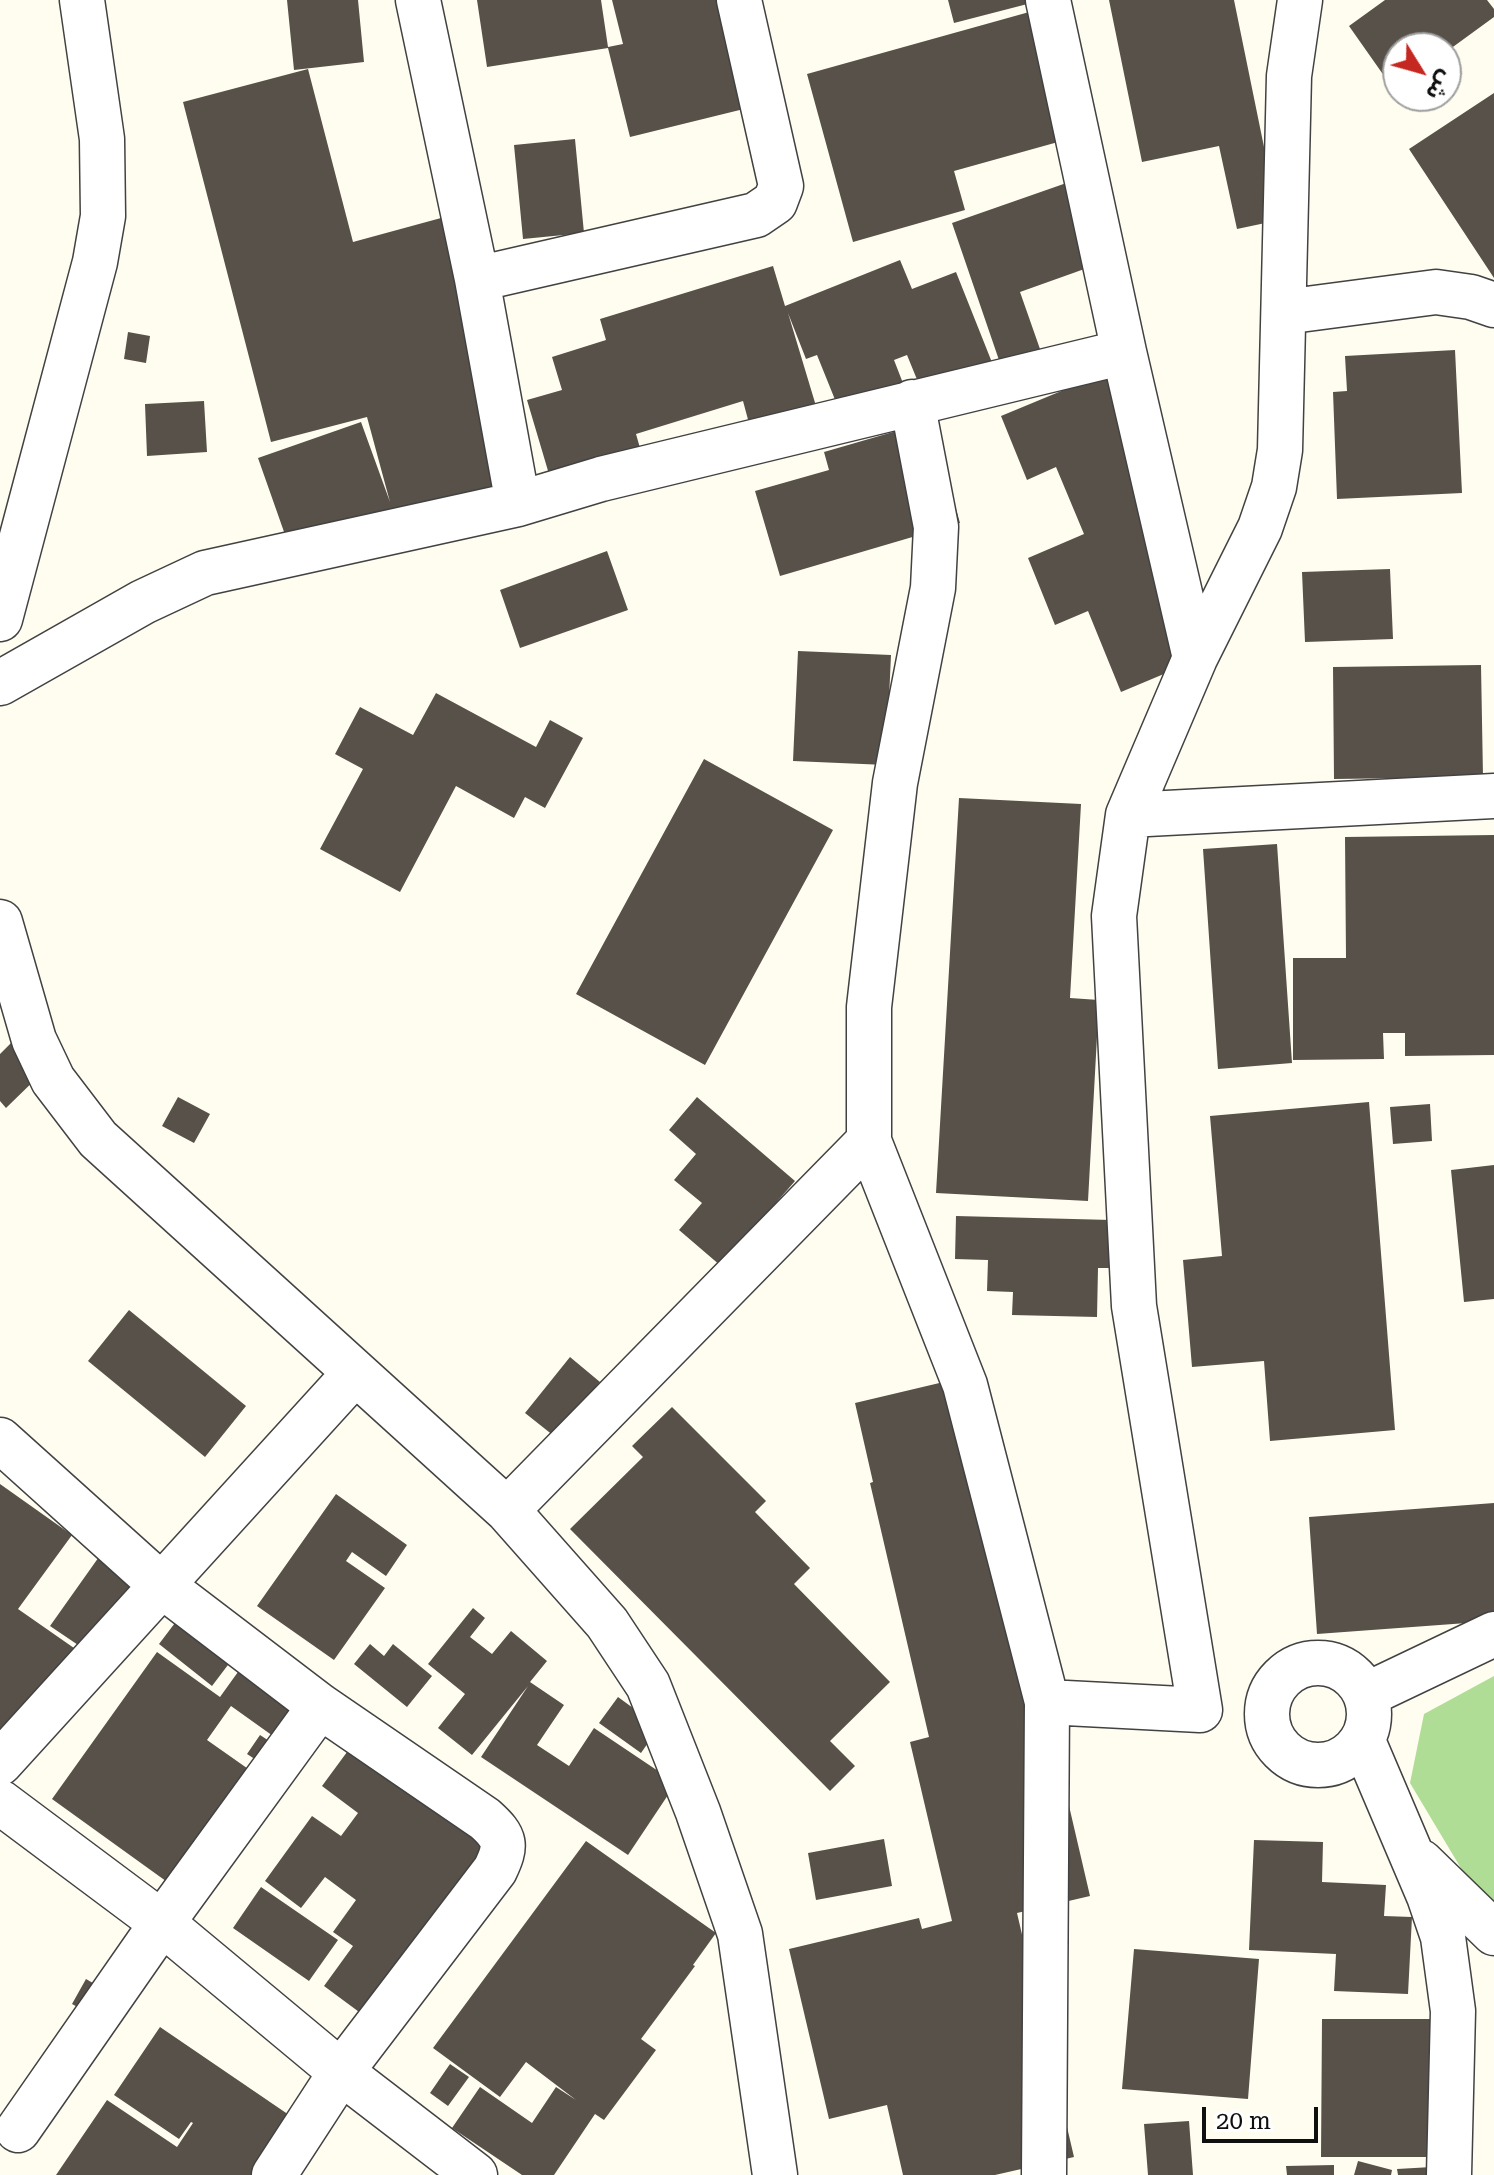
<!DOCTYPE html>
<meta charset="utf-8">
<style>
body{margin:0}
#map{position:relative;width:1494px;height:2175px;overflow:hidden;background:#fffdf0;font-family:"Roboto Serif","Noto Sans Arabic",serif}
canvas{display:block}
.north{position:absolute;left:1382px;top:32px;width:80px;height:80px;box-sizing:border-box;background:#fff;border:2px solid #9f9f9f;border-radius:50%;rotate:127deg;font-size:22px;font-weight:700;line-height:32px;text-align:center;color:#0f0f0f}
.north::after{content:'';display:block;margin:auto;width:28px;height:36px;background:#c52820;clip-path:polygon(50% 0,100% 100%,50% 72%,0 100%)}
.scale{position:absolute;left:1202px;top:2107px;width:116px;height:36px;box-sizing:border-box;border:4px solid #0f0f0f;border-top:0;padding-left:10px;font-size:24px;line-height:28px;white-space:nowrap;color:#0f0f0f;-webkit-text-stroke:6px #fff;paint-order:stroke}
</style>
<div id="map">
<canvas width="1494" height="2175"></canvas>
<div class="north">ش</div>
<div class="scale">20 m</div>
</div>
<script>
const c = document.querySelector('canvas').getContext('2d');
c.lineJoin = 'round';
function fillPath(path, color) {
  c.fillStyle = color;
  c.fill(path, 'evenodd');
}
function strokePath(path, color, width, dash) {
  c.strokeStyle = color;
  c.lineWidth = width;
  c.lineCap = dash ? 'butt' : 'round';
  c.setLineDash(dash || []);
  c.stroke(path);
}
fillPath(new Path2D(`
 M 1494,1676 L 1494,1910 L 1465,1875 L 1410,1783 L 1424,1714 Z`), '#afdd96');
fillPath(new Path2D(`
 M 287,0 L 358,0 L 364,62 L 294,70 Z
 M 477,0 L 601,0 L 608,47 L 623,44 L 612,0 L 730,0 L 756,106 L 630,137 L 608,48 L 487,67 Z
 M 948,0 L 1038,0 L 1039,1 L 954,23 Z
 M 1109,0 L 1234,0 L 1264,147 L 1274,145 L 1289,218 L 1237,229 L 1219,146 L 1142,162 Z
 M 1385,0 L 1487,0 L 1494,9 L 1494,17 L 1446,52 L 1446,48 L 1398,48 L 1398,87 L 1394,90 L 1349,26 Z
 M 1040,9 L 1076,137 L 954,171 L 965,210 L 853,242 L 807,74 Z
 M 308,69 L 353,242 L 463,212 L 532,478 L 393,515 L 391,509 L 289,546 L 258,458 L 361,422 L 390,502 L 367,417 L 271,442 L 183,102 Z
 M 1494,93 L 1494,278 L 1409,149 Z
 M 575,139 L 584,233 L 523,239 L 514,145 Z
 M 1075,180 L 1104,262 L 1020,292 L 1040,349 L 1000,363 L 952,223 Z
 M 900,260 L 912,289 L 956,272 L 997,375 L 927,404 L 907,355 L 894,360 L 906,391 L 842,417 L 817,355 L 806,359 L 788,313 L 816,406 L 750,427 L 743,401 L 636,434 L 642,455 L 554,491 L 527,400 L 562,390 L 552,357 L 606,340 L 600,319 L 773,266 L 785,306 Z
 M 128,332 L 150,336 L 146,363 L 124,359 Z
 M 1455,350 L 1462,493 L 1337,499 L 1333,392 L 1347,391 L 1345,356 Z
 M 1112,370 L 1190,663 L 1121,692 L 1088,611 L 1055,625 L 1028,558 L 1084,534 L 1056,467 L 1027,480 L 1001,416 Z
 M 204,401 L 207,452 L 147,456 L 145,404 Z
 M 931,421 L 960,523 L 780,576 L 755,491 L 829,470 L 824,452 Z
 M 607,551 L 628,610 L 520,648 L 500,590 Z
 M 1390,569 L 1393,639 L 1305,642 L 1302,572 Z
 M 798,651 L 891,655 L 886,765 L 793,761 Z
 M 1481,665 L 1483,777 L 1334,779 L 1333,667 Z
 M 436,693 L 536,747 L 550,720 L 583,738 L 545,808 L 525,797 L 514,818 L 456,786 L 400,892 L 320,849 L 363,769 L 335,754 L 360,707 L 413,735 Z
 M 704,759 L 833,830 L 705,1065 L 576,994 Z
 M 959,798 L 1081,804 L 1070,998 L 1099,1000 L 1088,1201 L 936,1193 Z
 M 1494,835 L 1494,1055 L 1405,1056 L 1405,1033 L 1383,1033 L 1384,1059 L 1293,1060 L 1293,958 L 1346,958 L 1345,837 Z
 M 1277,844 L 1292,1063 L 1218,1069 L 1203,849 Z
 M 13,1041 L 43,1072 L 6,1108 L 0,1101 L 0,1054 Z
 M 178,1097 L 210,1114 L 194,1143 L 162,1126 Z
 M 697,1097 L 795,1181 L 721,1266 L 679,1230 L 702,1203 L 674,1180 L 696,1154 L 669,1130 Z
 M 1369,1102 L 1395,1430 L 1270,1441 L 1264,1361 L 1192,1367 L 1183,1260 L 1222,1256 L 1210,1116 Z
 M 1430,1104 L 1432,1141 L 1393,1144 L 1390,1107 Z
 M 1494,1165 L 1494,1299 L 1464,1302 L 1451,1170 Z
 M 956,1216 L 1112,1220 L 1111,1268 L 1098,1268 L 1097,1317 L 1012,1315 L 1013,1292 L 987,1291 L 988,1260 L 955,1259 Z
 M 129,1310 L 246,1406 L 205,1457 L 88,1361 Z
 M 570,1357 L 600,1382 L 554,1436 L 525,1413 Z
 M 969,1376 L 1090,1896 L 1017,1913 L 1074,2157 L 995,2175 L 903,2175 L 887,2105 L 829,2119 L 789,1949 L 919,1918 L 922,1929 L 952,1921 L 910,1742 L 929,1737 L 870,1483 L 873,1482 L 855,1403 Z
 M 672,1407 L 766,1501 L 755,1512 L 810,1568 L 794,1584 L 890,1682 L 830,1741 L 855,1766 L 830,1791 L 570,1529 L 643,1457 L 632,1446 Z
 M 0,1484 L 72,1535 L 18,1609 L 84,1655 L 0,1769 Z
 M 336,1494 L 407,1545 L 386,1576 L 352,1552 L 346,1561 L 385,1588 L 334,1660 L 257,1606 Z
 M 1494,1503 L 1494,1621 L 1317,1634 L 1309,1517 Z
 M 101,1554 L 140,1582 L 84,1649 L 50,1626 Z
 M 473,1608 L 485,1618 L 470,1637 L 492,1654 L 511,1631 L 547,1661 L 530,1682 L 564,1705 L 537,1745 L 569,1766 L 594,1728 L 676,1783 L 628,1855 L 481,1757 L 528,1686 L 472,1755 L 438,1728 L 465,1694 L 428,1664 Z
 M 181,1615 L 234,1657 L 212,1686 L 159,1644 Z
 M 370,1644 L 384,1656 L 393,1644 L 432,1676 L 407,1707 L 354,1664 Z
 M 157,1652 L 220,1697 L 248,1658 L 329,1716 L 301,1756 L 231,1706 L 207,1740 L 281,1792 L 195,1902 L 52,1799 Z
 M 618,1697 L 659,1727 L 641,1753 L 599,1723 Z
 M 361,1733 L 515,1846 L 378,2026 L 324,1986 L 353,1946 L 333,1932 L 356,1900 L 325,1877 L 301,1908 L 265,1881 L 312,1816 L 341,1836 L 358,1813 L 322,1786 Z
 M 260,1735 L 286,1752 L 273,1771 L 247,1754 Z
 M 884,1839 L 892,1886 L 816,1900 L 808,1853 Z
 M 1254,1840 L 1323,1842 L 1322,1882 L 1386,1885 L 1384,1916 L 1412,1917 L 1408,1994 L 1334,1991 L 1336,1954 L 1249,1950 Z
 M 586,1841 L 716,1933 L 693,1965 L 695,1966 L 641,2039 L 656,2050 L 604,2120 L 595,2114 L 554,2175 L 522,2175 L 452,2128 L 480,2087 L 532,2123 L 556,2087 L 576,2100 L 526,2062 L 500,2097 L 433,2048 Z
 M 261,1887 L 338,1940 L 309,1981 L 233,1928 Z
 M 1134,1949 L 1259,1959 L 1248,2099 L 1122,2089 Z
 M 86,1979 L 117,1997 L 103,2021 L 72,2004 Z
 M 1322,2019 L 1449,2019 L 1448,2157 L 1321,2157 Z
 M 160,2027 L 314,2132 L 285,2175 L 56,2175 L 107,2100 L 177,2147 L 193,2123 L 191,2122 L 179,2139 L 114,2095 Z
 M 450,2064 L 469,2077 L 448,2106 L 430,2093 Z
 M 1189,2121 L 1193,2175 L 1148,2175 L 1144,2124 Z
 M 1358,2161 L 1392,2170 L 1391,2175 L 1354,2175 Z
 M 1334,2165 L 1334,2175 L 1287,2175 L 1286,2166 Z
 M 1432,2167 L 1433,2175 L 1398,2175 L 1397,2169 Z`), '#58514a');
const minor = new Path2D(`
 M 418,0 L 477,279 L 518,504
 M 1048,0 L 1124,352 L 1195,658
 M 477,279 L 756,215 L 775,202 L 781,186 L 739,0
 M 1284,312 L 1436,292 L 1471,297 L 1494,305
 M 0,619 L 95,262 L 103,216 L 102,139 L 82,0
 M 0,683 L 143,602 L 205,573 L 518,504 L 601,479 L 1124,352
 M 1128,815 L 1494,796
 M 0,922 L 34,1040 L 53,1080 L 98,1139 L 507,1510 L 607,1623 L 648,1685 L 698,1812 L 740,1934 L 775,2175
 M 869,1141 L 965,1385 L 1047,1702 L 1044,2175
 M 0,1440 L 160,1584 L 320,1706 L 485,1819 C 506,1838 507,1845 495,1870 L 341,2072 L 274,2175
 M 507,1510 L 869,1141 L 869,1007 L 895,783 L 933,588 L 936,527 L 912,402
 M1267 1714a51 51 0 1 1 102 0a51 51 0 1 1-102 0Z
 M 1366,1695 L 1494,1634
 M 1047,1702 L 1200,1710 L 1134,1306 L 1114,916 L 1128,815 L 1195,658 L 1260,528 L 1274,487 L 1280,450 L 1289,76 L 1300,0
 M 1363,1741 L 1429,1896 L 1443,1937 L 1453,2011 L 1449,2175
 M 0,1763 L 355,1373
 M 0,1802 L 162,1923 L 341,2072 L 475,2175
 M 1421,1862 L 1494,1933
 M 18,2130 L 162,1923 L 320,1706`);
strokePath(minor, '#424242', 47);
strokePath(minor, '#fff', 44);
</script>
